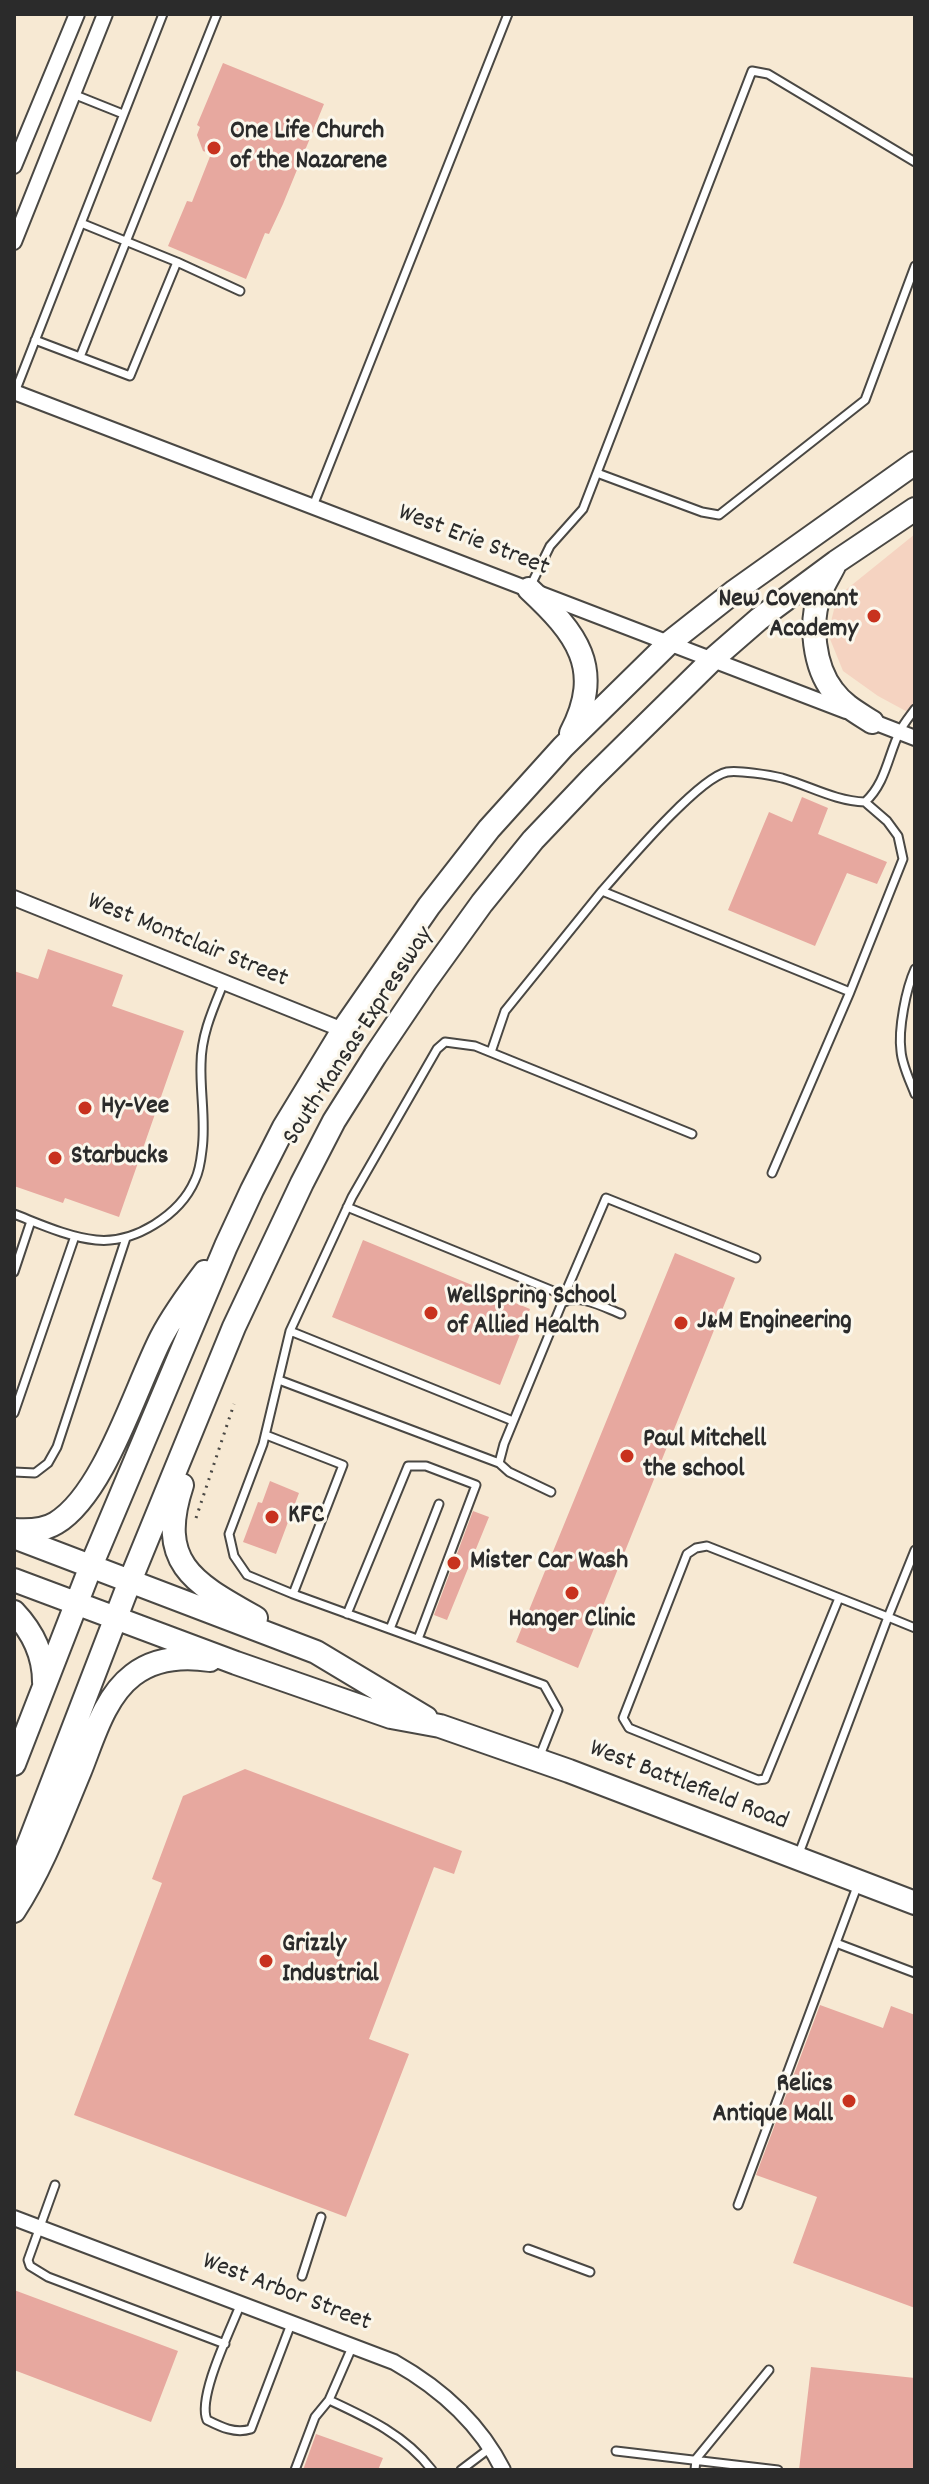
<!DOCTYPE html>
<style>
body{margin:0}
#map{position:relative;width:929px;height:2484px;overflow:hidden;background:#f7e9d3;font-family:Dekko,sans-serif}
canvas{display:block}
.frame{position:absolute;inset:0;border:16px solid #2b2b2b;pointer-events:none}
</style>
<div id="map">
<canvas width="929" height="2484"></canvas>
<div class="frame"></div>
</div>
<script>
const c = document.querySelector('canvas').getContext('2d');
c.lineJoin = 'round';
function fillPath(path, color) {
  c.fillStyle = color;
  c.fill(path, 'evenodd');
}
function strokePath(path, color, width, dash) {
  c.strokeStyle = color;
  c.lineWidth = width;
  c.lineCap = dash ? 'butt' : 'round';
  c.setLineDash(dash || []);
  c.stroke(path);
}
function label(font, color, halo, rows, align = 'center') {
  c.font = font + ' Dekko,sans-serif';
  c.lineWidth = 6;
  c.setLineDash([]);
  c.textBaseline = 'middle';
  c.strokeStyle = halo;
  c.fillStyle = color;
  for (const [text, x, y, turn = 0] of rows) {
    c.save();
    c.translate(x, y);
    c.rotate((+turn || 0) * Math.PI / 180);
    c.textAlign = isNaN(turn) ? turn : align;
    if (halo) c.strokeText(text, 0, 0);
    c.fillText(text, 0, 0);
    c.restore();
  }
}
fillPath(new Path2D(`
 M 915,534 L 915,716 L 878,696 L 843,671 L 828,634 L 837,597 Z`), '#f5d3c1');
fillPath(new Path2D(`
 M 223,63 L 324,104 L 283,204 L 269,234 L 265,233 L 246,279 L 168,246 L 187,201 L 192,202 L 211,154 L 203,151 L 197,135 L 200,127 L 197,125 Z
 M 802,797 L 828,808 L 818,834 L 887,862 L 877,884 L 847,873 L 815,946 L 728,910 L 769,812 L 792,822 Z
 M 48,949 L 123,975 L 112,1006 L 184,1031 L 119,1217 L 65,1198 L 63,1203 L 14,1186 L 14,971 L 38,979 Z
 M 363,1240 L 530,1309 L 500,1385 L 332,1317 Z
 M 675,1253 L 735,1278 L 578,1668 L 516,1642 Z
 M 270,1481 L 299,1493 L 276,1554 L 243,1542 L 258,1502 L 262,1503 Z
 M 473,1511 L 489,1517 L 447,1620 L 434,1615 Z
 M 245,1769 L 462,1851 L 454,1874 L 434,1867 L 369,2039 L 409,2054 L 346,2217 L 74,2115 L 162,1883 L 152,1879 L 183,1796 Z
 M 820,2005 L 883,2028 L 891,2006 L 915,2015 L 915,2308 L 793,2263 L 817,2197 L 756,2175 Z
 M 14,2290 L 178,2351 L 151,2422 L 14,2370 Z
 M 811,2367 L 915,2378 L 915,2470 L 799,2470 Z
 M 316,2434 L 383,2458 L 378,2470 L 303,2470 Z`), '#e7a89f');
const service = new Path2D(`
 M 73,94 L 123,114
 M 81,223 L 177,262
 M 35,340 L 130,376 L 177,262 L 240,291
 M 80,357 L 217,14
 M 15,392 L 163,14
 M 597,473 L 702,512 L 719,515 L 865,400 L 915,266
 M 313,506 L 508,14
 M 530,587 L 550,546 L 583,509 L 752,71 L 768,74 L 915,162
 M 602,891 C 625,865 698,778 727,772 C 738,770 770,775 782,778 C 810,786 835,801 865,802 C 886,783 888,755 900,731 C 904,723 910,716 915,709
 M 915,969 C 906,989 898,1029 901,1051 C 902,1065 910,1081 915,1094
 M 850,992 L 903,859 L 898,836 L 887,821 L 865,802
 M 491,1052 L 505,1011 L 602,891 L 833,985 L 850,992 L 772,1173
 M 347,1207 L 568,1297
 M 14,1214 C 40,1224 68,1237 96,1240 C 134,1244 180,1215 195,1180 C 199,1172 201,1159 202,1150 C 206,1122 200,1092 201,1064 C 201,1035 213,1009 224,982
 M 14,1272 L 31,1221
 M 564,1296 L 606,1198 L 756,1258
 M 290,1331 L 513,1421
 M 279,1380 L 499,1463
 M 14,1413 L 75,1236
 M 266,1435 L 343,1465 L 293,1594
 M 14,1472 L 35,1473 L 48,1463 L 57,1447 L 126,1238
 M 551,1492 L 509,1472 L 499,1463 L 504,1444 L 562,1303 C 579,1293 603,1307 621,1314
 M 839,1598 L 765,1779 L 758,1780 L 629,1728 L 623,1718 L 687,1554 L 696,1548 L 707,1546 L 888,1617 L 915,1550
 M 347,1614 L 408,1466 L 426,1466 L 476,1485 L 418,1639
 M 390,1629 L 439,1504
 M 539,1758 L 558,1710 L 544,1685 L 293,1594 L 247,1575 L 234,1556 L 229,1534 L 263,1444 L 290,1331 L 352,1197 L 437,1049 L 445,1042 L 475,1046 L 692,1134
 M 798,1856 L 888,1617 L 915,1628
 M 836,1943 L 915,1973
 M 55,2185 L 28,2260 L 30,2266 L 48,2277 L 225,2344
 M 738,2205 L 858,1884
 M 528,2249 L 590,2272
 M 302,2276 L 321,2217
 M 241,2303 C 231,2329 197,2397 207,2420 C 221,2427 235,2434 251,2429 L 291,2324
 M 353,2345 L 329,2400 C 368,2418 405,2435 432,2470
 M 616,2451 L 778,2470
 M 295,2470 L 315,2417 L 329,2400
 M 461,2470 L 490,2448
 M 695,2470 L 696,2459 L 769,2370`);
const minor = new Path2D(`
 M 14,166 L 77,14
 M 14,242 L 105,14
 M 14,392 L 846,711
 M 866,719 L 915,738
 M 14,898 L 343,1030
 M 14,2218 L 394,2362 C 440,2388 479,2422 503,2470`);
const primary = new Path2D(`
 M 834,566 C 829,576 823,585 820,594 C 809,623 814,667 833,691 C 843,705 858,713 872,722
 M 529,589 C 576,633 605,668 571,733
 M 182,1485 C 156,1564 194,1583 256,1618
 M 14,1530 C 28,1531 43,1531 56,1523 C 104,1494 135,1389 161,1338 C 173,1315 189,1293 205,1272
 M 14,1537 L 316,1652 L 426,1718
 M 14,1580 L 236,1663 L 391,1717 L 440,1726 L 569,1771 L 915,1903
 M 14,1612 C 33,1632 44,1654 44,1682
 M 14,1764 L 91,1566 L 226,1246 L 252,1190 L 284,1127 L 343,1030 L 429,906 L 489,829 L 563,747 L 669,643 L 735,591 L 915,463
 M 14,1882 L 130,1581 L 234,1327 L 302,1183 L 334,1121 L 375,1056 L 425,982 L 482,903 L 533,840 L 592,778 L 713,659 L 759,619 L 836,562 L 915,509
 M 14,1911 C 42,1868 60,1819 80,1771 C 93,1739 104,1697 133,1675 C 155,1658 183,1656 210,1660`);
strokePath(service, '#4a4844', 11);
strokePath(minor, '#4a4844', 18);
strokePath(primary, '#4a4844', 26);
strokePath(new Path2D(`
 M 196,1518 L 234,1404`), '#4a4844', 3, [2, 6]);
strokePath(service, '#fff', 7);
strokePath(minor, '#fff', 14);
strokePath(primary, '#fff', 22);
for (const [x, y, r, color] of [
 [214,148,8,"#c8321e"],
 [874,616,8,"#c8321e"],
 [85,1108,8,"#c8321e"],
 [55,1158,8,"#c8321e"],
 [431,1313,8,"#c8321e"],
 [681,1323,8,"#c8321e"],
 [627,1456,8,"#c8321e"],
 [272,1517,8,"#c8321e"],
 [454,1563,8,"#c8321e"],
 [572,1593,8,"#c8321e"],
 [266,1961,8,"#c8321e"],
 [849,2101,8,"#c8321e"]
]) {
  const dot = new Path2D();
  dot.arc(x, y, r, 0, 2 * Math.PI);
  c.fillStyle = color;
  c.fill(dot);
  strokePath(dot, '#fbf7ec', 3);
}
label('bold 26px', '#2b2b2b', '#fbf7ec', [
 ["One Life Church",230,133],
 ["of the Nazarene",230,163],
 ["New Covenant",858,601,"right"],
 ["Academy",858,631,"right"],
 ["Hy-Vee",101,1108],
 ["Starbucks",71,1158],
 ["WellSpring School",447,1298],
 ["of Allied Health",447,1328],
 ["J&M Engineering",697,1323],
 ["Paul Mitchell",643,1441],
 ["the school",643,1471],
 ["KFC",288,1517],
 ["Mister Car Wash",470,1563],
 ["Hanger Clinic",572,1621,"center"],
 ["Grizzly",282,1946],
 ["Industrial",282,1976],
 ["Relics",833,2086,"right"],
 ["Antique Mall",833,2116,"right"]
], 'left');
label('26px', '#2b2b2b', '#fbf7ec', [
 ["West Erie Street",473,542,21],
 ["West Montclair Street",187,942,22],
 ["South Kansas Expressway",360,1037,-57],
 ["West Battlefield Road",688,1787,21],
 ["West Arbor Street",286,2294,21]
]);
</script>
